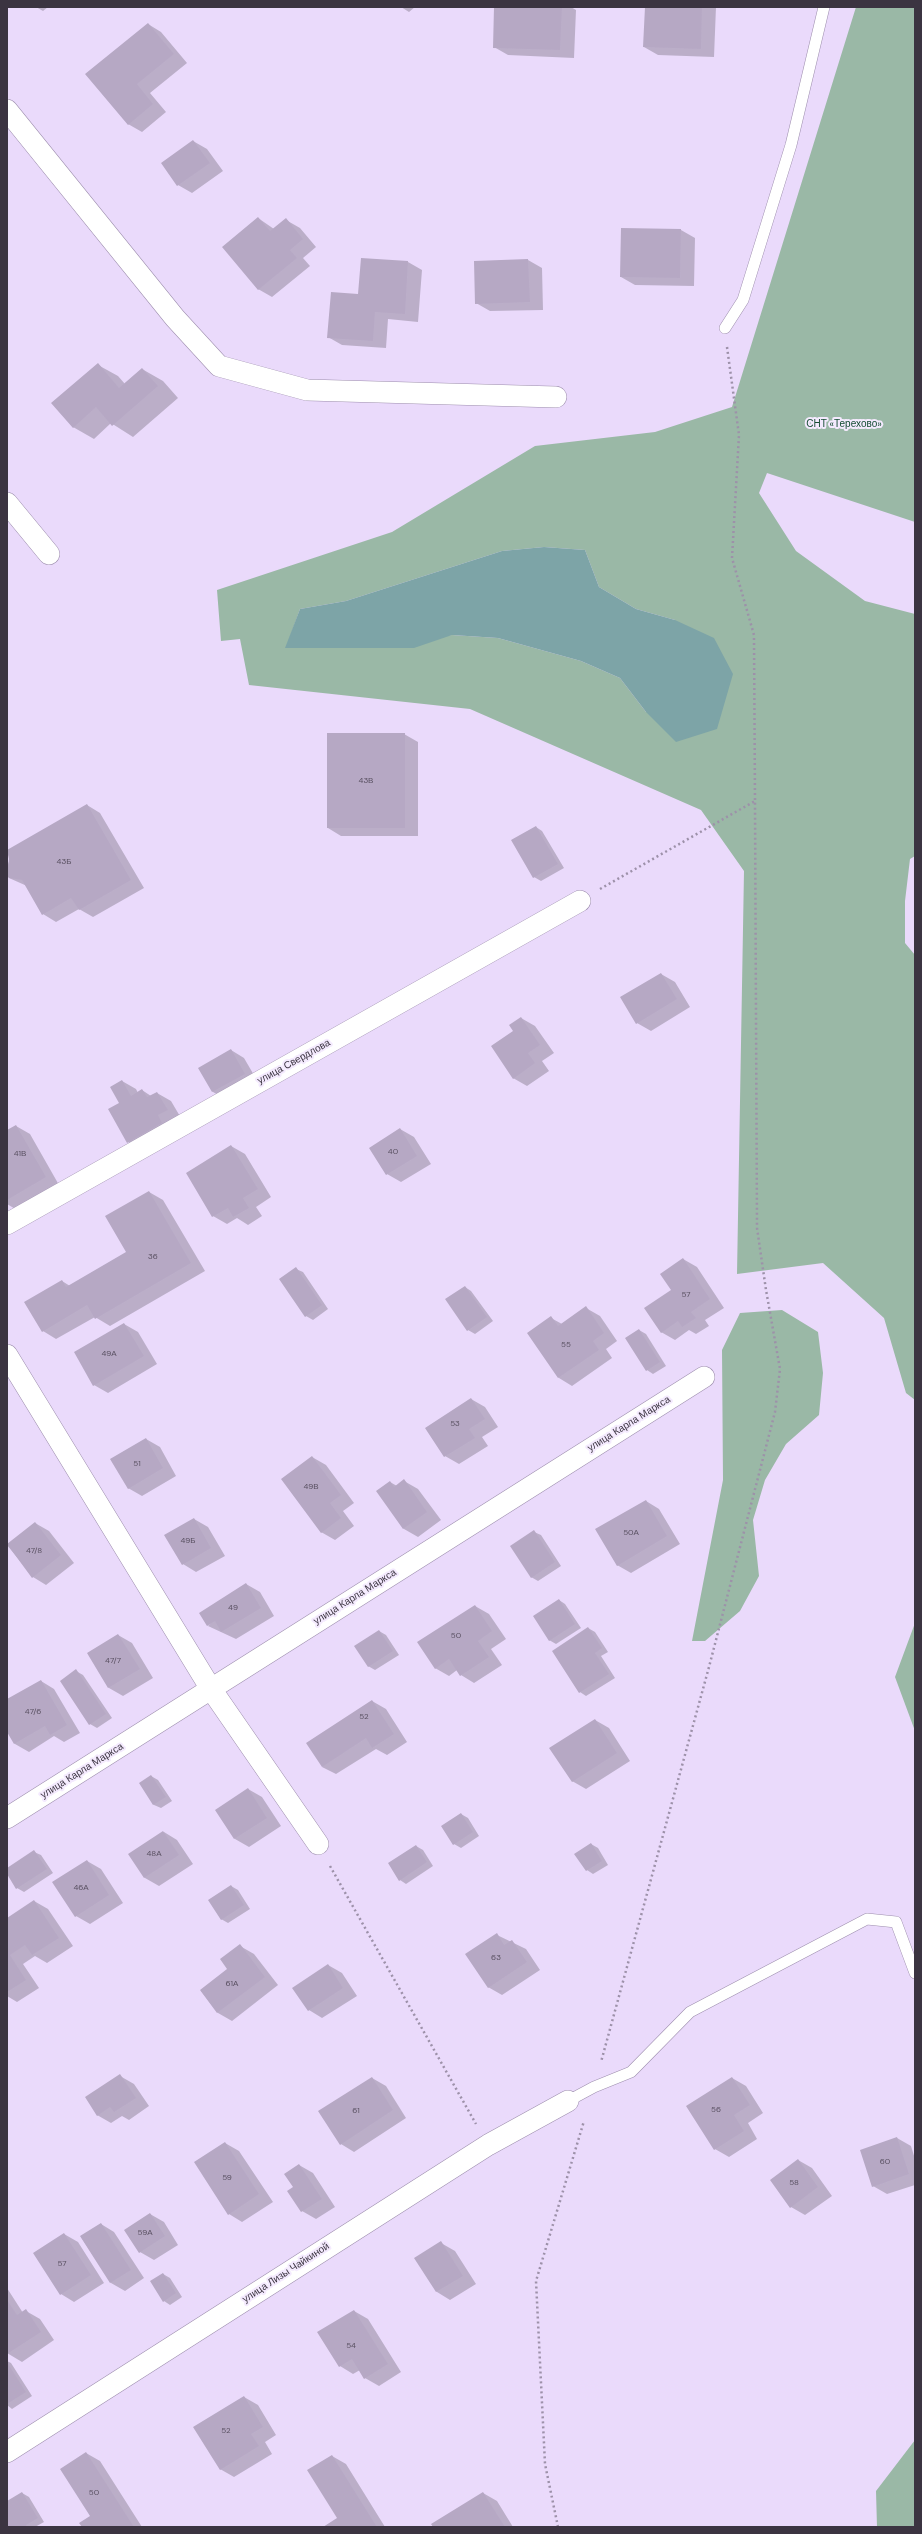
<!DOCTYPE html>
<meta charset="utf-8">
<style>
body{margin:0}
#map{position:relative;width:922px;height:2534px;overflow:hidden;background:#eadafb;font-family:"DM Sans",sans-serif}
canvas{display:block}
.frame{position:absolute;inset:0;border:8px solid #3b3441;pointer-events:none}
</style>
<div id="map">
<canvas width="922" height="2534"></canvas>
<div class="frame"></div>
</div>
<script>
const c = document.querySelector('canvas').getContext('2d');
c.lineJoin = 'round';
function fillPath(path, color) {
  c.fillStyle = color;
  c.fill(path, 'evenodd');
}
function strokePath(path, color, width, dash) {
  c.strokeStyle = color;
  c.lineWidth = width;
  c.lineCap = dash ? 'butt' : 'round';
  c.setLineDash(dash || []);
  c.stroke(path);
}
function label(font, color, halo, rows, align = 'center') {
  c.font = font + ' "DM Sans",sans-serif';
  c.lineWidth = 4;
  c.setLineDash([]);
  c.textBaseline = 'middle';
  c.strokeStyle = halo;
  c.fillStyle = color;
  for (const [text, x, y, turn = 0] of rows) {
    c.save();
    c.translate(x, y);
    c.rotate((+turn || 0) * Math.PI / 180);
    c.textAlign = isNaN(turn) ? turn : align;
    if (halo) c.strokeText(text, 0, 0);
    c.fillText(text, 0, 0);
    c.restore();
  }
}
fillPath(new Path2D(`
 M 856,7 L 915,7 L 915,522 L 767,473 L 759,493 L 796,551 L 865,601 L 915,614 L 915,856 L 910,859 L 905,901 L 905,943 L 915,955 L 915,1400 L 906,1393 L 884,1318 L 823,1263 L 737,1274 L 744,871 L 701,810 L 470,709 L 249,685 L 240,639 L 221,641 L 217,590 L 392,532 L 535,446 L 655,432 L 732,407 ZM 544,547 L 585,550 L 599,587 L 636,609 L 675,620 L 646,712 L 620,678 L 581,661 L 498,638 L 452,635 L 286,648 L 300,609 L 346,601 L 502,551 Z
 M 782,1310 L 818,1332 L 823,1373 L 819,1415 L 786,1444 L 765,1480 L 753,1520 L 759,1576 L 740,1611 L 705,1641 L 692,1641 L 723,1480 L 722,1350 L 740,1313 Z
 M 915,1623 L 915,1731 L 895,1677 Z
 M 915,2440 L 915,2527 L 877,2527 L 876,2491 Z`), '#9ab8a6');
fillPath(new Path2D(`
 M 544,547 L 585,550 L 599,587 L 636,609 L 675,620 L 714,638 L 733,674 L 717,729 L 676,742 L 646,712 L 620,678 L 581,661 L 498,638 L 452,635 L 414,648 L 285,648 L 300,609 L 346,601 L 502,551 Z`), '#7da4a7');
fillPath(new Path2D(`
 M 36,7 L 48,7 L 43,11 Z
 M 401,7 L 415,7 L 409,12 Z
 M 495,7 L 571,7 L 576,10 L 574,58 L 508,55 L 494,47 Z
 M 646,7 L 716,7 L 714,57 L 658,55 L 644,47 Z
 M 148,24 L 161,32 L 187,63 L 150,93 L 166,112 L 142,132 L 128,124 Z
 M 193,141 L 207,149 L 223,171 L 192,193 L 178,185 L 162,163 Z
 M 258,218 L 274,229 L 286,220 L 300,228 L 316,247 L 303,258 L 310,266 L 272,297 L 258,289 Z
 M 622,229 L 681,230 L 695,238 L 694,286 L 635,285 L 621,277 Z
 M 362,259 L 408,262 L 422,270 L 418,322 L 388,319 L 386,348 L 342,345 L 328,337 L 359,295 Z
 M 528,260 L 542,268 L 543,310 L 490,311 L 476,303 L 475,262 Z
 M 98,365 L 118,376 L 125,384 L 142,369 L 163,381 L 178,398 L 133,437 L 111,423 L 94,439 L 73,427 Z
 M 404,734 L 418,742 L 418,836 L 341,836 L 328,828 Z
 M 87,805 L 100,813 L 144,888 L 93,917 L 79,909 L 56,922 L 43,914 L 27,886 L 9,878 L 7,867 L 10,859 L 7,851 Z
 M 536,827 L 542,831 L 564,868 L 541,881 L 534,877 Z
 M 661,974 L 675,982 L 690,1007 L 651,1031 L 637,1023 Z
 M 521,1018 L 535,1026 L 554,1053 L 542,1061 L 549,1071 L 527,1086 L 513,1078 L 515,1031 Z
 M 231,1050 L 244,1058 L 258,1082 L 227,1100 L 213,1092 L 200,1068 Z
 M 122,1081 L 136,1089 L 138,1093 L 142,1090 L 151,1096 L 157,1093 L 171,1101 L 181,1118 L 142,1150 L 128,1142 L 121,1103 Z
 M 16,1126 L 30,1134 L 59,1185 L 17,1210 L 7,1204 L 7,1131 Z
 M 400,1129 L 414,1137 L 431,1164 L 401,1182 L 387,1174 Z
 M 231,1146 L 245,1154 L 271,1197 L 256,1207 L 262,1216 L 248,1225 L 237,1218 L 227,1224 L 213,1216 Z
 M 149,1192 L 163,1200 L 205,1271 L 110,1326 L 95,1317 L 56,1339 L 43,1331 L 62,1281 L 70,1286 L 127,1253 Z
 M 683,1259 L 697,1267 L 724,1308 L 705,1320 L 709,1326 L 696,1334 L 689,1330 L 675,1340 L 661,1332 Z
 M 296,1269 L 303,1272 L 328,1309 L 313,1320 L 306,1316 Z
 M 465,1287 L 471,1291 L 493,1321 L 475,1334 L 468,1330 L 447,1299 Z
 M 586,1308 L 600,1316 L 617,1341 L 606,1349 L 612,1358 L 572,1386 L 559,1378 L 528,1333 L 551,1318 L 562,1324 Z
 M 124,1324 L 138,1332 L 157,1364 L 108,1393 L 94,1385 Z
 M 639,1330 L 646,1334 L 666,1366 L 653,1374 L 647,1370 Z
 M 471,1399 L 485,1407 L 498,1427 L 482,1437 L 488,1446 L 459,1464 L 445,1456 Z
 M 146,1439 L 160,1447 L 176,1476 L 142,1496 L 128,1488 Z
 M 312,1457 L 326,1465 L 354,1503 L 343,1511 L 354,1526 L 335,1540 L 321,1532 Z
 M 404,1481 L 418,1489 L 441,1520 L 418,1537 L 404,1529 L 378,1492 L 390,1482 L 397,1486 Z
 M 646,1501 L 659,1509 L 680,1544 L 631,1573 L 617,1565 Z
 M 194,1519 L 208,1527 L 225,1556 L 196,1572 L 183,1564 Z
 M 35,1523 L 49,1531 L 74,1563 L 46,1585 L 33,1577 L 7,1545 Z
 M 534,1532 L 541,1535 L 561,1566 L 538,1581 L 531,1577 Z
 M 246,1584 L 260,1592 L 274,1616 L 236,1639 L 208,1626 Z
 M 559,1600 L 565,1604 L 581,1628 L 556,1644 L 549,1640 Z
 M 475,1606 L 489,1614 L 506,1639 L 491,1649 L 502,1665 L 474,1683 L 461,1675 L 457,1670 L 449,1676 L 435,1668 Z
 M 588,1628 L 595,1632 L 608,1652 L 601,1656 L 615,1678 L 586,1696 L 580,1692 Z
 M 379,1631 L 386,1635 L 399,1655 L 375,1670 L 368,1666 Z
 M 118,1635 L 132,1643 L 153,1678 L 123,1696 L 109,1688 L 88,1653 Z
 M 76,1671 L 83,1675 L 112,1718 L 97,1728 L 90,1724 Z
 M 41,1681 L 54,1689 L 80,1733 L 64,1742 L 54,1736 L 29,1752 L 15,1744 L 7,1730 L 7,1700 Z
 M 372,1701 L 386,1709 L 407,1742 L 387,1755 L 376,1749 L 336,1774 L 322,1767 Z
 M 595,1720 L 609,1728 L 630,1761 L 586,1789 L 572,1781 Z
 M 151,1776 L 158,1780 L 172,1801 L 161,1808 L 154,1805 L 140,1783 Z
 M 248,1789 L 262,1797 L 281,1826 L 249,1847 L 235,1839 L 216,1810 Z
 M 461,1814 L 468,1818 L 479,1836 L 461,1848 L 454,1844 Z
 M 164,1832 L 177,1840 L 193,1864 L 159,1886 L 145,1878 L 130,1854 Z
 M 591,1844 L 598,1848 L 608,1865 L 593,1874 L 587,1870 Z
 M 416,1846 L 423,1850 L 433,1866 L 406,1884 L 400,1880 Z
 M 34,1852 L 41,1855 L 53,1873 L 24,1892 L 17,1888 L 7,1869 Z
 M 87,1861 L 101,1869 L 123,1903 L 90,1924 L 76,1916 Z
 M 231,1886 L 238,1890 L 250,1909 L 228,1923 L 221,1919 Z
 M 34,1901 L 48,1909 L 73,1946 L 47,1963 L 35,1956 L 23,1964 L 39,1988 L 17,2002 L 7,1996 L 7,1919 Z
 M 497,1935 L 526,1949 L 540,1970 L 502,1995 L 488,1987 Z
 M 240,1946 L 254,1954 L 278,1985 L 232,2021 L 218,2013 L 201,1991 L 229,1969 Z
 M 328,1965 L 342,1973 L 357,1996 L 322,2018 L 309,2010 Z
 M 120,2076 L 134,2084 L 149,2106 L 129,2120 L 122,2116 L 111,2123 L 97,2115 Z
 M 372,2078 L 386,2086 L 406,2118 L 354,2152 L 341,2144 Z
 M 732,2078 L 746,2086 L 763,2113 L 748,2123 L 757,2139 L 729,2157 L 715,2149 Z
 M 897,2138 L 911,2146 L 915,2159 L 915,2185 L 887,2194 L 873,2186 Z
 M 225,2143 L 239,2151 L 273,2202 L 242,2222 L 229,2214 Z
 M 798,2160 L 812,2168 L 832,2196 L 805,2215 L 791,2207 L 771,2180 Z
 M 299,2165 L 313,2173 L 335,2207 L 316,2219 L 302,2211 L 294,2188 Z
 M 150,2214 L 164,2222 L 178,2245 L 154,2260 L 140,2252 Z
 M 101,2224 L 114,2232 L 144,2278 L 125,2291 L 111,2283 L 81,2237 Z
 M 64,2234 L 78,2242 L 104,2283 L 74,2302 L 61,2294 Z
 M 441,2243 L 455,2251 L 476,2284 L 450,2300 L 437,2292 L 416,2258 Z
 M 163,2274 L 170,2278 L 182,2297 L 170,2305 L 164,2301 Z
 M 7,2288 L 23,2313 L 26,2311 L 40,2319 L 54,2340 L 22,2362 L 7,2353 Z
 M 354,2311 L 368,2319 L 401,2372 L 379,2386 L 365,2378 L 360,2370 L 353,2374 L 340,2366 Z
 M 7,2361 L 11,2363 L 32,2396 L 12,2409 L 7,2405 Z
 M 244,2397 L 258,2405 L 276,2435 L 265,2442 L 272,2454 L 234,2477 L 220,2469 Z
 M 86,2453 L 100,2461 L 142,2527 L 83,2527 L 91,2517 Z
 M 332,2456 L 346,2464 L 385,2527 L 325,2527 L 339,2519 Z
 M 22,2493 L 29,2497 L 44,2522 L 35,2527 L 7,2527 L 7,2502 Z
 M 483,2493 L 497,2501 L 513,2527 L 434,2527 Z`), '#0003');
fillPath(new Path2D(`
 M 494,7 L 562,7 L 560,50 L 493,48 Z
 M 645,7 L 702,7 L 701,49 L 643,47 Z
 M 148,23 L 174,54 L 137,84 L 153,104 L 128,125 L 85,74 Z
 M 193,140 L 210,163 L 177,186 L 161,163 Z
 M 258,217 L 270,231 L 286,218 L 303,239 L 290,250 L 297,258 L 258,290 L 222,247 Z
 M 621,228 L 681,229 L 680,278 L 620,277 Z
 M 361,258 L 408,261 L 405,314 L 375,312 L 373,341 L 327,338 L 331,292 L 358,294 Z
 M 528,259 L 530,302 L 475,304 L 474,261 Z
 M 98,363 L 119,388 L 142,368 L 158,386 L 112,426 L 96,407 L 73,428 L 51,403 Z
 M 327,733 L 405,733 L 405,828 L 327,828 Z
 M 87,804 L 131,880 L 79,910 L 71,898 L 42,915 L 22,880 L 9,878 L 7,876 L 9,859 L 7,850 Z
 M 536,826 L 558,864 L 533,878 L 511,840 Z
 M 661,973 L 677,999 L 636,1024 L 620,997 Z
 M 521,1017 L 540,1045 L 528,1053 L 535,1063 L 513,1079 L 491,1046 L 513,1031 L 509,1025 Z
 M 231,1049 L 245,1074 L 212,1092 L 198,1068 Z
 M 122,1080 L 131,1096 L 142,1089 L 147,1097 L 157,1092 L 168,1110 L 158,1115 L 162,1123 L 127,1143 L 108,1109 L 119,1103 L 110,1087 Z
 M 16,1125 L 46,1177 L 7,1200 L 7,1130 Z
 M 400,1128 L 417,1156 L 386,1175 L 369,1148 Z
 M 231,1145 L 258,1189 L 243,1198 L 249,1208 L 233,1217 L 228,1208 L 212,1217 L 186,1173 Z
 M 149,1191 L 191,1263 L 95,1319 L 87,1305 L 42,1332 L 24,1302 L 62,1280 L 66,1287 L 126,1252 L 105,1216 Z
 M 683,1258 L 710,1299 L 691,1312 L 696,1318 L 682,1327 L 678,1321 L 661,1333 L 644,1308 L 671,1290 L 660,1274 Z
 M 296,1267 L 322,1305 L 305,1317 L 279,1279 Z
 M 465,1286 L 487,1317 L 467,1331 L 445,1299 Z
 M 586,1306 L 604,1333 L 593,1341 L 599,1350 L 558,1378 L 527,1333 L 551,1316 L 558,1326 Z
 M 124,1323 L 144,1356 L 93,1386 L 74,1352 Z
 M 639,1329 L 660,1362 L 646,1371 L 625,1338 Z
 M 471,1398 L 485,1419 L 469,1429 L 475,1438 L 444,1457 L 425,1428 Z
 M 146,1438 L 163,1468 L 128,1489 L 110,1459 Z
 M 312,1456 L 341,1495 L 330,1503 L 341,1518 L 321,1533 L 281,1479 Z
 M 404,1479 L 427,1512 L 403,1529 L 376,1491 L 390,1481 L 394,1487 Z
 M 646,1500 L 667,1536 L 617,1566 L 595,1529 Z
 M 194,1518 L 211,1548 L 182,1565 L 164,1535 Z
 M 35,1522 L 61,1555 L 32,1578 L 7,1544 Z
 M 534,1530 L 555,1562 L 531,1578 L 510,1546 Z
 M 246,1583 L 261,1608 L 221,1632 L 215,1621 L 207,1626 L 199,1613 Z
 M 559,1599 L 575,1624 L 549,1641 L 533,1616 Z
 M 475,1605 L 492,1631 L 478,1641 L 489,1657 L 460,1676 L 449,1659 L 435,1669 L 417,1642 Z
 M 588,1627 L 602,1648 L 595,1653 L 609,1674 L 579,1693 L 552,1651 Z
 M 379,1630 L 393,1651 L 368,1667 L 354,1646 Z
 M 118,1634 L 140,1669 L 108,1688 L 87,1653 Z
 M 76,1669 L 106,1714 L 89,1725 L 60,1681 Z
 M 41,1680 L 67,1725 L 50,1735 L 45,1726 L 14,1744 L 7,1732 L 7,1699 Z
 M 372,1700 L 394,1734 L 372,1748 L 366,1738 L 322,1767 L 306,1743 Z
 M 595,1719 L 617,1753 L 572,1782 L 549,1748 Z
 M 151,1775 L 166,1797 L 153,1805 L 139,1783 Z
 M 248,1788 L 267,1818 L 234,1839 L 215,1810 Z
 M 461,1813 L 473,1832 L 453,1845 L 441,1826 Z
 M 163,1831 L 179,1855 L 144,1878 L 128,1854 Z
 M 591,1843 L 602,1861 L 586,1871 L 574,1854 Z
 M 416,1845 L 427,1862 L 399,1881 L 388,1863 Z
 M 34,1850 L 47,1869 L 16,1889 L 7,1874 L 7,1868 Z
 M 87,1860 L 109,1895 L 75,1917 L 52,1882 Z
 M 231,1885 L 244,1905 L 221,1920 L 208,1900 Z
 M 34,1900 L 59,1938 L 32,1955 L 25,1945 L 10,1955 L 26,1980 L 7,1992 L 7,1918 Z
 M 497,1933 L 504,1945 L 512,1940 L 527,1962 L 488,1988 L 465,1954 Z
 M 240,1944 L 265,1977 L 217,2013 L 200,1990 L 227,1969 L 220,1959 Z
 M 328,1964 L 343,1988 L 308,2011 L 292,1988 Z
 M 120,2074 L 136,2098 L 114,2112 L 110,2107 L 97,2116 L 85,2097 Z
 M 372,2077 L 393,2110 L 340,2145 L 318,2111 Z
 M 732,2077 L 750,2105 L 734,2115 L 744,2131 L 714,2150 L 686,2106 Z
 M 897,2137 L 909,2174 L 872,2187 L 860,2150 Z
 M 225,2142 L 259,2194 L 228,2215 L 194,2162 Z
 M 798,2159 L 818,2187 L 790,2208 L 770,2180 Z
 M 299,2164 L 322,2199 L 301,2212 L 287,2191 L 293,2187 L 284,2174 Z
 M 150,2213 L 165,2236 L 139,2253 L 124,2230 Z
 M 101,2223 L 131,2270 L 110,2283 L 80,2236 Z
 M 64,2233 L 91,2275 L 60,2295 L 33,2253 Z
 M 441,2241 L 463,2276 L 436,2292 L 414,2258 Z
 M 163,2273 L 176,2293 L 163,2302 L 150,2281 Z
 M 7,2300 L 17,2315 L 26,2309 L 41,2332 L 7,2354 Z
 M 354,2310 L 388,2364 L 364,2379 L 352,2359 L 339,2367 L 317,2332 Z
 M 7,2362 L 26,2392 L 7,2404 Z
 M 244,2396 L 263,2427 L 251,2434 L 259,2446 L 220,2470 L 193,2427 Z
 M 86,2452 L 134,2527 L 82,2527 L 79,2523 L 90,2516 L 60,2469 Z
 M 332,2455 L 377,2527 L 323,2527 L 337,2518 L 307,2470 Z
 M 22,2492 L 38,2518 L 26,2525 L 27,2527 L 7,2527 L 7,2501 Z
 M 483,2492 L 505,2527 L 433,2527 L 431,2524 Z`), '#b6a8c4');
const service = new Path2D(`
 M 725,328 L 743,300 L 791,145 L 824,7
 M 568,2101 L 594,2087 L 631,2072 L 690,2012 L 867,1919 L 896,1922 L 915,1973`);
const minor = new Path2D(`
 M 7,110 L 175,318 L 219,366 L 307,390 L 556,397
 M 7,503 L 49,554
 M 7,1224 L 580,901
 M 7,1355 L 211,1689 L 318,1844
 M 7,1818 L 704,1377
 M 7,2452 L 488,2145 L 568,2101`);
strokePath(service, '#9d8ead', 12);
strokePath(minor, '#9d8ead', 22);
strokePath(new Path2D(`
 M 727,347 L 739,435 L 732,558 L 754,635 L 755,801
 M 600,889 L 755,801 L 757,1228 L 766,1290 L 780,1369 L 775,1412 L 709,1667 L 601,2062
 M 330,1866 L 476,2124
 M 558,2527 L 545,2464 L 536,2281 L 584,2121`), '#9d91a9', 2.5, [2, 3]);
strokePath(service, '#fff', 11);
strokePath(minor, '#fff', 21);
label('8px', '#5a5162', null, [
 ["43В",366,781],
 ["43Б",64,862],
 ["40",393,1152],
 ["41В",20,1154],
 ["36",153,1257],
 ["57",686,1295],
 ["55",566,1345],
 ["49А",109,1354],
 ["53",455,1424],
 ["51",137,1464],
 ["49В",311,1487],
 ["50А",631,1533],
 ["49Б",188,1541],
 ["47/8",34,1551],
 ["49",233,1608],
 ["50",456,1636],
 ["47/7",113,1661],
 ["47/6",33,1712],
 ["52",364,1717],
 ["48А",154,1854],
 ["46А",81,1888],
 ["63",496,1958],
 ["61А",232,1984],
 ["56",716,2110],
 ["61",356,2111],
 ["60",885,2162],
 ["59",227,2178],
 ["58",794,2183],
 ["59А",145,2233],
 ["57",62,2264],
 ["54",351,2346],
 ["52",226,2431],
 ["50",94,2493]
]);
label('10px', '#154c33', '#f4eafe', [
 ["СНТ «Терехово»",844,424]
]);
label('10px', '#3b3441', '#f4eafe', [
 ["улица Свердлова",294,1062,-29],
 ["улица Карла Маркса",629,1424,-32],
 ["улица Карла Маркса",355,1597,-32],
 ["улица Карла Маркса",82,1771,-32],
 ["улица Лизы Чайкиной",286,2273,-33]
]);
</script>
